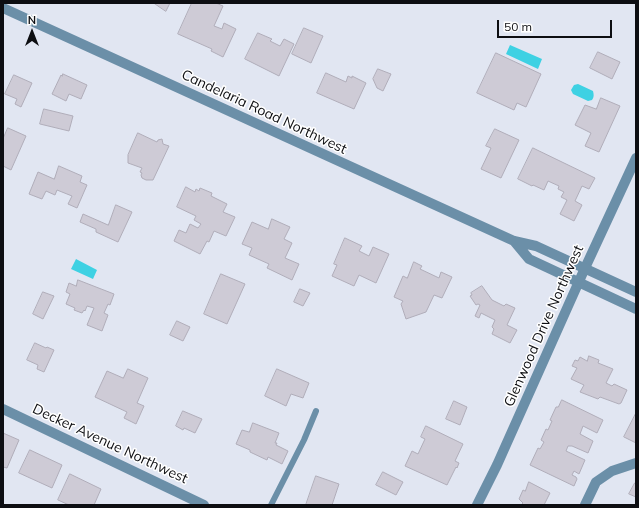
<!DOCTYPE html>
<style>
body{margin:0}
#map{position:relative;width:639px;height:508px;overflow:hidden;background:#e1e6f2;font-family:Mulish,sans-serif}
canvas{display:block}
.frame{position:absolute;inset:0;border:4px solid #0d0e12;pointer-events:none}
.north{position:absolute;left:12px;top:12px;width:40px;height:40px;-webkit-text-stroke:3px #fff;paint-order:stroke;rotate:0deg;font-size:11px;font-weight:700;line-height:16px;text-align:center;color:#0d0e12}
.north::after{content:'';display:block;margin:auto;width:14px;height:18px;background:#0d0e12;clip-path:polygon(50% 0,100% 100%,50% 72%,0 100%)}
.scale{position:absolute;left:497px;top:20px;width:115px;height:18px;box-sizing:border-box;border:2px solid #0d0e12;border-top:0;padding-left:5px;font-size:12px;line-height:14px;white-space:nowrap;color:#0d0e12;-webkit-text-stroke:3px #fff;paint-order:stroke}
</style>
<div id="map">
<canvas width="639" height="508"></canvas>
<div class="frame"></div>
<div class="north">N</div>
<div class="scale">50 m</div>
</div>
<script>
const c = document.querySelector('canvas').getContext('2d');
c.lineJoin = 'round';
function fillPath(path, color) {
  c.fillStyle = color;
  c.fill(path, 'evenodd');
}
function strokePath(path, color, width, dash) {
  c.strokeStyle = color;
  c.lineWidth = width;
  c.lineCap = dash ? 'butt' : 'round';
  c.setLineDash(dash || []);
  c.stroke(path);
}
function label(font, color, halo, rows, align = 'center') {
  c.font = font + ' Mulish,sans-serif';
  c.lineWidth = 3;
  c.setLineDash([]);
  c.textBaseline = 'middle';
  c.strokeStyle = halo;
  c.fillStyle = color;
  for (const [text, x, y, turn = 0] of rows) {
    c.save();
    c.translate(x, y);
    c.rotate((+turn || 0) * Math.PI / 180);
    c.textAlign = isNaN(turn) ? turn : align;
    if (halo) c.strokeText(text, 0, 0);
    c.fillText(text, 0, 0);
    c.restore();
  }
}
fillPath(new Path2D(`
 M 510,45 L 542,59 L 538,69 L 506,54 Z
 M 578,84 L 593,91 C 594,95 594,97 592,100 L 588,101 L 573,94 L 571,90 L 574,85 Z
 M 76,259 L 97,270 L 93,279 L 71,269 Z`), '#3ed1e3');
const building = new Path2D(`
 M 154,3 L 170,3 L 166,11 Z
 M 192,3 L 216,3 L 223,6 L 214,26 L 222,29 L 224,23 L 236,29 L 223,57 L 211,51 L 212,49 L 178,34 Z
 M 304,28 L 323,36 L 311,63 L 292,54 Z
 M 258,33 L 272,39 L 270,41 L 280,46 L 284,39 L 294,44 L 279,76 L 245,59 Z
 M 598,52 L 620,62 L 612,79 L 590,68 Z
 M 496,53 L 541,74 L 526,107 L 517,103 L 514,110 L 477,93 Z
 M 378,69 L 391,74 L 383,91 L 377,88 L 373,79 Z
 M 326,73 L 346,82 L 348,76 L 352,78 L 352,76 L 366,83 L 354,109 L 317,93 Z
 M 63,74 L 87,85 L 81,99 L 69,94 L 66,101 L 52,94 L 61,75 L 62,76 Z
 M 14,75 L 32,83 L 21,107 L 15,104 L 17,99 L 5,94 Z
 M 601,98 L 620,106 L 599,152 L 585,146 L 591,133 L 575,125 L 585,105 L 596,109 Z
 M 44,109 L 73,116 L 69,131 L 40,124 Z
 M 8,128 L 26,136 L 11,170 L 3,166 L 3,139 Z
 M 495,129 L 519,140 L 501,178 L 481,169 L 491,148 L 486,146 Z
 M 138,133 L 157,142 L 158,140 L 162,139 L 163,144 L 169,146 L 153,180 L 146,180 L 142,178 L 141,175 L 142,173 L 140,172 L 142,168 L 128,163 L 128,155 Z
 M 533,148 L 595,178 L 589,189 L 582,186 L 575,201 L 582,205 L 574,221 L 560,214 L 567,200 L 561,197 L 564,192 L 558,189 L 559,186 L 548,181 L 544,190 L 533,185 L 532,186 L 518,179 Z
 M 59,166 L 82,176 L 80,182 L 87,185 L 77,208 L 68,204 L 72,196 L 57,190 L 55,195 L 46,191 L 42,199 L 29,194 L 38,172 L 54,179 Z
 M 186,187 L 195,192 L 196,189 L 199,191 L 200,188 L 212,193 L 211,196 L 227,204 L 223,212 L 235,217 L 226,236 L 214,231 L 209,242 L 207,241 L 200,254 L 174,241 L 179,230 L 186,233 L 190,224 L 198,228 L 201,224 L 194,220 L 196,216 L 177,207 Z
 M 116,205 L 132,212 L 118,242 L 96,232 L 96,229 L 80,222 L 83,214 L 108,225 Z
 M 272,219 L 290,227 L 284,239 L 292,243 L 285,258 L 299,264 L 292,280 L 267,268 L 269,264 L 249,255 L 252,248 L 242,244 L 252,222 L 268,229 Z
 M 345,238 L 362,246 L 359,251 L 369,256 L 373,247 L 389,254 L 376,283 L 359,275 L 354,286 L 332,276 L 337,265 L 334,264 Z
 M 414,262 L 422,266 L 420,269 L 439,278 L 441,272 L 452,277 L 442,298 L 434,295 L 426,312 L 406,319 L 401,304 L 403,301 L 394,297 L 403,276 L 407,278 Z
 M 221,274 L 245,284 L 227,324 L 204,314 Z
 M 78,280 L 114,294 L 110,305 L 108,304 L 104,313 L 108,315 L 102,331 L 87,325 L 94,308 L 87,306 L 85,311 L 84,310 L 82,313 L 74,310 L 75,308 L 66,304 L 70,294 L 66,292 L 69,283 L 76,286 Z
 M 482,286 L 492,300 L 504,306 L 506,304 L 515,308 L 507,325 L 517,330 L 510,343 L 492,334 L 494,329 L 492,327 L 495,320 L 481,313 L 479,318 L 475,316 L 480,305 L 478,304 L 476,305 L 470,296 L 472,295 L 471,293 Z
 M 300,289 L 310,293 L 303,306 L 294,302 Z
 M 43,292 L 54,296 L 43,319 L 33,314 Z
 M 177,321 L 190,327 L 183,341 L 170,335 Z
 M 35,343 L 46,348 L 47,347 L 54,350 L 44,372 L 37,369 L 38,365 L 27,360 Z
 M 589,356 L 599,360 L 598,363 L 613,369 L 606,383 L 612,386 L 614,384 L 627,390 L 621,403 L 619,404 L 600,397 L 598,399 L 580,392 L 584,385 L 571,379 L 577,368 L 572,366 L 575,360 L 578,361 L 580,357 L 587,361 Z
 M 128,369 L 148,378 L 137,403 L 144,406 L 136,424 L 124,418 L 127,412 L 95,397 L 107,371 L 123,378 Z
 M 277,369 L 309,383 L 303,398 L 291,394 L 286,406 L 265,396 Z
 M 562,400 L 603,420 L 597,433 L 583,426 L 580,434 L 593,441 L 588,453 L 572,446 L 568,446 L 566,451 L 585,460 L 579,474 L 574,471 L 572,475 L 576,477 L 577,479 L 574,486 L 530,465 L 538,448 L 540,449 L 544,442 L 541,440 L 546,429 L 548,430 L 552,421 L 550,420 L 556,407 L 558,407 Z
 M 454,401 L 467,407 L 460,425 L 446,419 Z
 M 183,411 L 202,419 L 195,433 L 184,428 L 183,430 L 176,426 Z
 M 636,413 L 636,443 L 624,437 Z
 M 253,423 L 279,433 L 275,443 L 277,443 L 276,445 L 288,451 L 282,464 L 268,457 L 267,460 L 250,452 L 250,450 L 236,444 L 242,430 L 249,432 Z
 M 426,426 L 463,444 L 455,461 L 459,463 L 457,468 L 456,467 L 447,485 L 405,466 L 412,451 L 418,454 L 425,439 L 421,437 Z
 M 3,433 L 19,440 L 7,468 L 3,467 Z
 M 30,450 L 62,465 L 52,488 L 19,473 Z
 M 383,472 L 403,482 L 396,495 L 376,485 Z
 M 70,474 L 101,489 L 94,505 L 69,505 L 58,500 Z
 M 316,476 L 339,484 L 332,505 L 306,505 Z
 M 529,482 L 550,493 L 544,505 L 521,505 L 523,503 L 519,499 L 523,490 L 525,491 Z
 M 635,483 L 636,483 L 636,497 L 629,494 Z`);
fillPath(building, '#cecbd6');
strokePath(building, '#b0adb9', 1);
strokePath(new Path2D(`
 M 271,505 L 304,440 L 316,411`), '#6b8fa8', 6);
strokePath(new Path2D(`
 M 3,409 L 204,505
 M 477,505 L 497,465 L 585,268 L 636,158
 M 585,505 L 596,482 L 612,471 L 636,463`), '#6b8fa8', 10);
strokePath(new Path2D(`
 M 3,8 L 514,241 L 536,246 L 636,292
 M 514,241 L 529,259 L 636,309`), '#6b8fa8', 10);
label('14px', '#0d0e12', '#fff', [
 ["Candelaria Road Northwest",264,112,25],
 ["Glenwood Drive Northwest",544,326,-66],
 ["Decker Avenue Northwest",110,444,25]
]);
</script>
